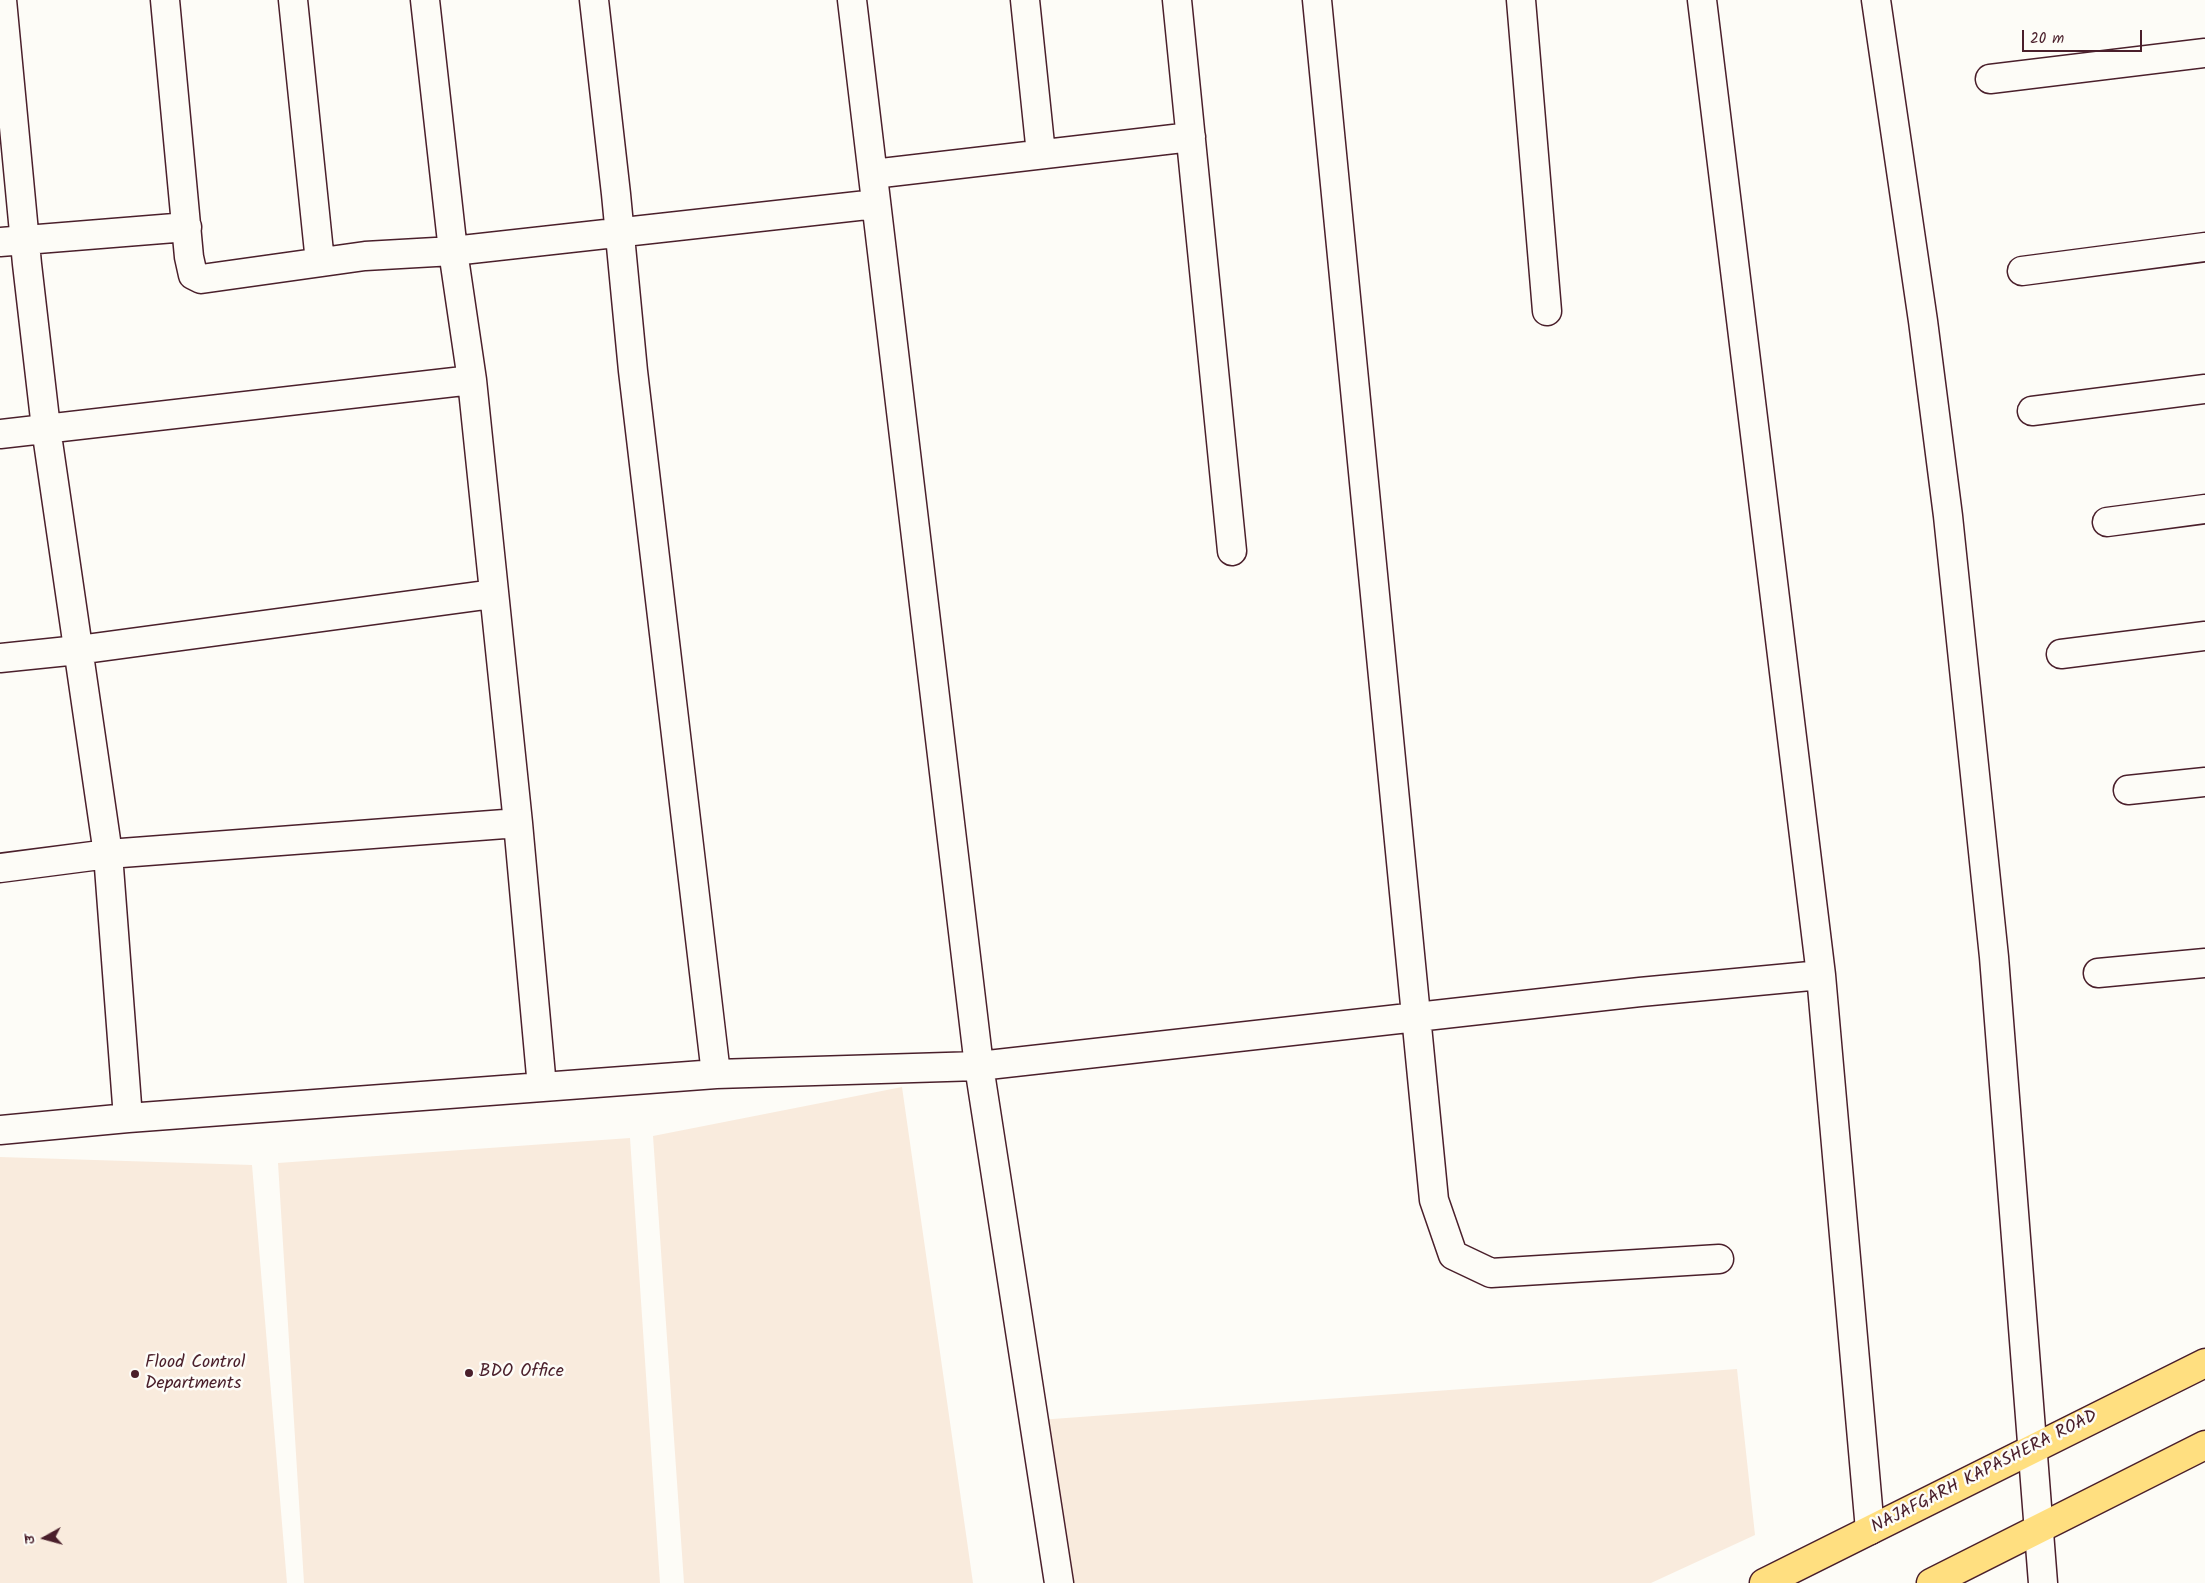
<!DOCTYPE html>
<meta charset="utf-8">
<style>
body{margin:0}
#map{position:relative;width:2205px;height:1583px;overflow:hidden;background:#fdfcf7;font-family:Kalam,"Playpen Sans Deva",sans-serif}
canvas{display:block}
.north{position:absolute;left:20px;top:1513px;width:50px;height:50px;-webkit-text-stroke:4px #fdfcf7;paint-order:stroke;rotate:263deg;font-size:14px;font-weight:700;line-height:20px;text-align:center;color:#4a1f2b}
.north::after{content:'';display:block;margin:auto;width:18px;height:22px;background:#4a1f2b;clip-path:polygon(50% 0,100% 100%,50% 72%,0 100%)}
.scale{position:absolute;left:2022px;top:30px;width:120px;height:22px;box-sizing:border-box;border:2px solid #4a1f2b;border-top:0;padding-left:6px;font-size:15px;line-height:18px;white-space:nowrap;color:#4a1f2b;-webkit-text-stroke:4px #fdfcf7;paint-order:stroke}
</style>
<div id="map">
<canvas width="2205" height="1583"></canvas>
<div class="north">उ</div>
<div class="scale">20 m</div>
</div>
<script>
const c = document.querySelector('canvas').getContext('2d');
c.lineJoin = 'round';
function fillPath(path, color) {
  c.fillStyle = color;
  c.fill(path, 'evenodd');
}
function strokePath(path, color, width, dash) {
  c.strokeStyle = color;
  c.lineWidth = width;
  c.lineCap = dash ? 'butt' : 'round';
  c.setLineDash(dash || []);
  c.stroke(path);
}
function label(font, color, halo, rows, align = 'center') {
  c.font = font + ' Kalam,sans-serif';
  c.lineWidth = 5;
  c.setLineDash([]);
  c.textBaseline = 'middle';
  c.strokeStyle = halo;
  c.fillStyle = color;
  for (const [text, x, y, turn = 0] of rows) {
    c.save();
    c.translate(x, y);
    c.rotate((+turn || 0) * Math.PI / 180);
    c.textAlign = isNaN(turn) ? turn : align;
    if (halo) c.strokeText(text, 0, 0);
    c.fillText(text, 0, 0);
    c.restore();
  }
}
fillPath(new Path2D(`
 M 902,1087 L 973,1583 L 684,1583 L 653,1136 Z
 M 630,1138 L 660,1583 L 304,1583 L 278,1163 Z
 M 0,1157 L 252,1165 L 287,1583 L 0,1583 Z
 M 1737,1369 L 1755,1535 L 1651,1583 L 1056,1583 L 1025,1421 Z`), '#f9ebdd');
const minor = new Path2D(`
 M 2,0 L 27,264 L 46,428 L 108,854 L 128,1118
 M 165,0 L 189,257 L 193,275 L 201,279 L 365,256 L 453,251 L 472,380 L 518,823 L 542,1087
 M 293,0 L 320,262
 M 425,0 L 453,251 L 876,204
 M 594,0 L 616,194 L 633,371 L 716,1074
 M 852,0 L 979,1066 L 1059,1583
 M 1025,0 L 1041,154
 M 1177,0 L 1232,551
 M 1317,0 L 1434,1200 L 1453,1255 L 1491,1273 L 1719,1259
 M 1521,0 L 1547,311
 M 1876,0 L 1923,321 L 1948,516 L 1994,957 L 2043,1583
 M 1990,79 L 2205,53
 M 873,174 L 1191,137
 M 0,242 L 187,227
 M 2022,271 L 2205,247
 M 2032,411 L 2205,389
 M 0,434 L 472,380
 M 2107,522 L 2205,509
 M 2061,654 L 2205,636
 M 0,658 L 78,650 L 493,594
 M 2128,790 L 2205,782
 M 0,868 L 108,854 L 518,823
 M 2098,973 L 2205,963
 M 1821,975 L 1870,1530
 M 0,1130 L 128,1118 L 716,1074 L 979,1066 L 1640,992 L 1821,975 L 1702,0`);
const major = new Path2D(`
 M 1764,1583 L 2205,1363
 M 1931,1583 L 2205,1445`);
strokePath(minor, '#4a1f2b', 31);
strokePath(major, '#4a1f2b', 31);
strokePath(minor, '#fdfcf7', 28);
strokePath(major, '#ffdf80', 28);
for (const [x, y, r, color] of [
 [469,1373,5,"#4a1f2b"],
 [135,1374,5,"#4a1f2b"]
]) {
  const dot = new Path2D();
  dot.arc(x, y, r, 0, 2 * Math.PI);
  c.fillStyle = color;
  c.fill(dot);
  strokePath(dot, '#fdfcf7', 2);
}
label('18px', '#4a1f2b', '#fdfcf7', [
 ["Flood Control",145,1364],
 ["Departments",145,1385],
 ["BDO Office",479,1373]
], 'left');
label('18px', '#4a1f2b', '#fdfcf7', [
 ["NAJAFGARH KAPASHERA ROAD",1985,1473,-27]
]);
</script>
